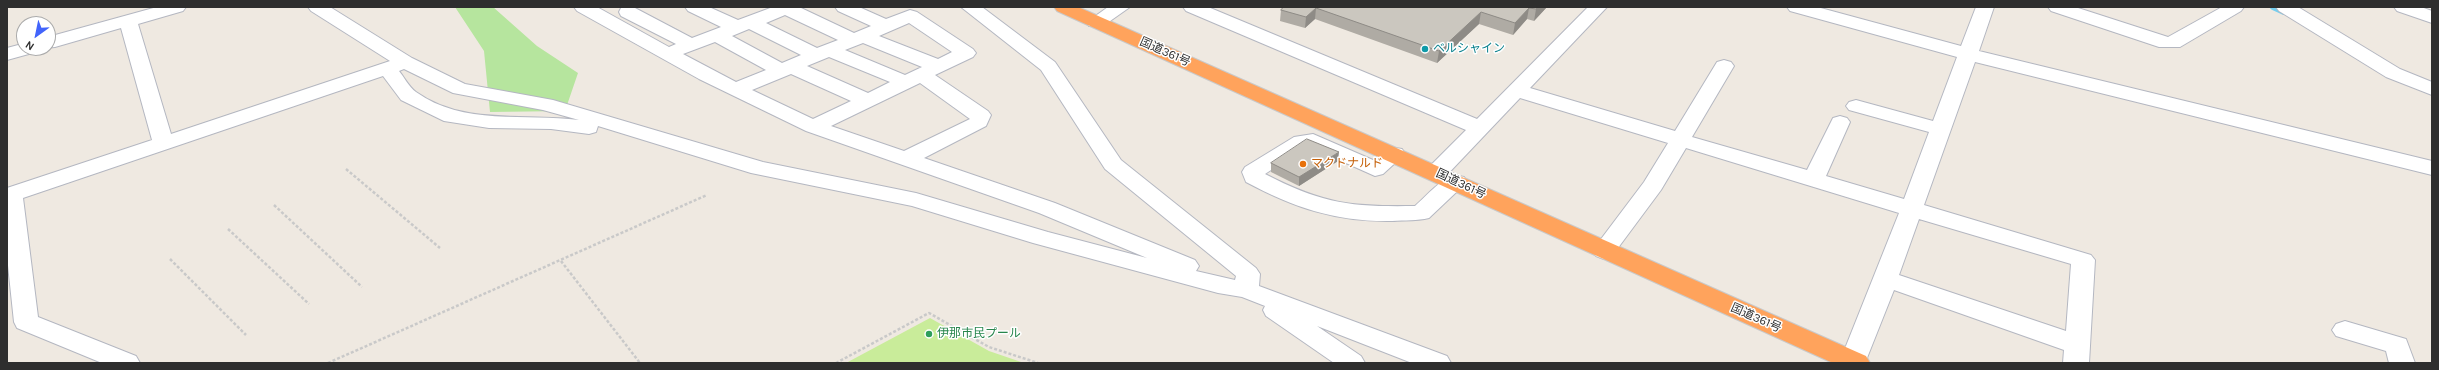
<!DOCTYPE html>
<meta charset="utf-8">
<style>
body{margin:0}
#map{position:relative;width:2439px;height:370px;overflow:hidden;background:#efe9e1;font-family:Karla,sans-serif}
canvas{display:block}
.frame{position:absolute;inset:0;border:8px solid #2e2e2e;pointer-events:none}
.north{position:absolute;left:16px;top:16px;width:40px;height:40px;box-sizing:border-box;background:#fff;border:1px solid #ababab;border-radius:50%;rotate:213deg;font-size:11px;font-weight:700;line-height:16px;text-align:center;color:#2e2e2e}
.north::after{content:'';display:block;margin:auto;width:14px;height:18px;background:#4264fb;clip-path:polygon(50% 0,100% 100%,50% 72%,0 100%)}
</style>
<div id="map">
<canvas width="2439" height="370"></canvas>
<div class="frame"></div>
<div class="north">N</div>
</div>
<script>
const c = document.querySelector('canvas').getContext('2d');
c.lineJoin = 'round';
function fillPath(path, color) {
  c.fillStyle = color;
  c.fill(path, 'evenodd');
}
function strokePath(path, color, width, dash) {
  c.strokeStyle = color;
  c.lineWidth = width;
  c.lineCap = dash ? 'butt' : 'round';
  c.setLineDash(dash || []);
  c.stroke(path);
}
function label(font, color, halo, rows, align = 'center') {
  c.font = font + ' Karla,"Noto Sans JP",sans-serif';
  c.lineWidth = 3;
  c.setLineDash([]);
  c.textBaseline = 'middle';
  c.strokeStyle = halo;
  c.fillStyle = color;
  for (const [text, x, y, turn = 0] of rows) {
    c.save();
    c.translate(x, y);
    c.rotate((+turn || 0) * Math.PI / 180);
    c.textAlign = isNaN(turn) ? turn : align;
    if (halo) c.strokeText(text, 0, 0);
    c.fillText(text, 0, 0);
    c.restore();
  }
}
fillPath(new Path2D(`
 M 455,7 L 493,7 L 537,46 L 578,73 L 565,111 L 490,112 L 484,51 Z`), '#b6e59e');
fillPath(new Path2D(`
 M 930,318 L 989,351 L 1024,363 L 846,363 Z`), '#c9ec9a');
strokePath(new Path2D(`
 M 2273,7 L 2284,12`), '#75cff0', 6);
const minor = new Path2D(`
 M 157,7 L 186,7 L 183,11 L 138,24 L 171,134 L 390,61 L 311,11 L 308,7 L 330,7 L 412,58 L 465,84 L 553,100 L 763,162 L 916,193 L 1048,232 L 1147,258 L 1039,213 L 806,131 L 699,79 L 577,11 L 574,7 L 597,7 L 669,47 L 676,44 L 621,16 L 619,12 L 621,8 L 635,8 L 692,38 L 721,27 L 688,11 L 685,7 L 709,7 L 738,20 L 773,7 L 799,7 L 854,33 L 871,26 L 838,11 L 835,7 L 859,7 L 886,19 L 910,10 L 917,12 L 973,49 L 976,53 L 973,57 L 935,75 L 988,111 L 991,115 L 986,126 L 924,158 L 1055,203 L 1195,260 L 1199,266 L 1196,271 L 1235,280 L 1236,276 L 1105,169 L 1041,70 L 961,7 L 982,7 L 1055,62 L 1121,160 L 1256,268 L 1260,274 L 1259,286 L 1447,356 L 1451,363 L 1412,363 L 1317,326 L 1361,356 L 1365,363 L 1334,363 L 1266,316 L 1263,310 L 1265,306 L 1242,297 L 1218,293 L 1033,243 L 912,206 L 751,173 L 598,126 L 596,132 L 589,134 L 551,129 L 489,128 L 444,121 L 401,100 L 383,76 L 23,198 L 38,317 L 136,356 L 140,363 L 102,363 L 17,328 L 14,322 L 7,256 L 7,188 L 152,140 L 121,28 L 55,47 L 45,48 L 48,48 L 48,37 ZM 785,15 L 838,40 L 817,48 L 766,23 ZM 909,23 L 952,52 L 938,59 L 879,36 ZM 749,29 L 801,55 L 782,63 L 732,36 ZM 715,42 L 766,70 L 736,82 L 683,54 ZM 863,43 L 922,67 L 905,75 L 845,50 ZM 829,57 L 890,82 L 868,93 L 807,66 ZM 404,69 L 453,93 L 543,110 L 579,120 C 525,113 463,126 416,92 C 409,87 404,77 399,71 ZM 791,74 L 851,101 L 813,119 L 752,90 ZM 920,83 L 970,119 L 904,151 L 831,126 Z
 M 1108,7 L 1130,7 L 1103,26 L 1089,26 L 1087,22 Z
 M 1183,7 L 1208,7 L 1477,119 L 1588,7 L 1607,7 L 1530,88 L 1675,131 L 1717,62 L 1724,60 L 1731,62 L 1734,66 L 1692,137 L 1807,170 L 1833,118 L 1840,116 L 1847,118 L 1850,122 L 1826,176 L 1904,199 L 1929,132 L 1849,110 L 1846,106 L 1849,102 L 1856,100 L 1933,121 L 1957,57 L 1790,11 L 1787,7 L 1817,7 L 1961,46 L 1976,7 L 1994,7 L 1979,51 L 2432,161 L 2432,175 L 1975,62 L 1924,205 L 2091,255 L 2095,260 L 2089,363 L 2063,363 L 2064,350 L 1894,290 L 1865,363 L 1841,363 L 1840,361 L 1899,213 L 1686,148 L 1661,190 L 1612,256 L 1604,259 L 1596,256 L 1592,251 L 1644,182 L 1668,143 L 1520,98 L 1444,178 L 1436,180 L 1428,178 L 1425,173 L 1428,168 L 1466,130 L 1186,11 ZM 1919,219 L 2071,264 L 2066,331 L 1899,275 Z
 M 2048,7 L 2075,7 L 2168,37 L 2222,7 L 2244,7 L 2241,11 L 2180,47 L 2159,47 L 2051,11 Z
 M 2276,7 L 2298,7 L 2400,69 L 2432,82 L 2432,95 L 2386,77 L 2279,11 Z
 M 2394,7 L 2421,7 L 2432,11 L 2432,23 L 2397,11 Z
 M 22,44 L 24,44 L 24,48 L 39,48 L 36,52 L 7,60 L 7,48 Z
 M 1313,134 L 1373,160 C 1383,152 1389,146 1402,149 L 1405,154 L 1383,174 L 1375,176 L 1310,147 L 1306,147 L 1265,174 C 1323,204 1351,207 1415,206 C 1429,194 1445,172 1464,177 L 1467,182 L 1429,218 C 1417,221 1405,220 1392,221 C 1336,222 1295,208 1246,182 L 1242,172 L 1245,167 L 1294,137 Z
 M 2345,321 L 2406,339 L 2415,363 L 2389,363 L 2386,351 L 2336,336 L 2332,330 L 2336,324 Z`);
const highway = new Path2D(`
 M 1054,7 L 1078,7 L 1866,356 L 1870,363 L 1833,363 L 1057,11 Z`);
strokePath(minor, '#b4b7c1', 2);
strokePath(highway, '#c9c9c9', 2);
strokePath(new Path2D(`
 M 346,169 L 440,248
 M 274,205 L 362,287
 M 228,229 L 309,304
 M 170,259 L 246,335
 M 561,261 L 640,363
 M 328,363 L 707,195
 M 836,363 L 929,313 L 989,347 L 1038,363`), '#c9c9c9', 2.5, [3, 2]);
fillPath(minor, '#fff');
fillPath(highway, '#ffa35c');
fillPath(new Path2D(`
 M 1284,7 L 1547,7 L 1534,21 L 1527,19 L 1513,35 L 1479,24 L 1437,63 L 1315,19 L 1305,28 L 1280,21 L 1281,10 Z
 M 1338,161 L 1299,186 L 1271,172 L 1271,163 Z`), '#afaba4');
fillPath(new Path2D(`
 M 1538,7 L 1547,7 L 1534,21 L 1536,9 Z
 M 1316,8 L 1315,19 L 1305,28 L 1306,17 Z
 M 1529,8 L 1527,19 L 1513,35 L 1515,23 Z
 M 1481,12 L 1479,24 L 1437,63 L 1439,51 Z
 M 1339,152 L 1338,161 L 1299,186 L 1299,177 Z`), '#8e8b86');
const building = new Path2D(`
 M 1284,7 L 1538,7 L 1536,9 L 1529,8 L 1515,23 L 1481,12 L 1439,51 L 1316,8 L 1306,17 L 1281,10 Z
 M 1307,139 L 1339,152 L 1299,177 L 1271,163 Z`);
fillPath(building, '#cbc7bf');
strokePath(building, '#8e8b86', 1);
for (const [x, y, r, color] of [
 [1425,49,4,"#0f9aa8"],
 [1303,164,4,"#e8710a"],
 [929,334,4,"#2e9e5b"]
]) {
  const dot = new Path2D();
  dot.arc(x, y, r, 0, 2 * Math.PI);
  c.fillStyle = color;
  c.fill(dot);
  strokePath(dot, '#fff', 1.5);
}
label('12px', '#0d838f', '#fff', [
 ["ベルシャイン",1433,49]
], 'left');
label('12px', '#2e2e2e', '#fff', [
 ["国道361号",1165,52,24],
 ["国道361号",1461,184,25],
 ["国道361号",1756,318,24]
]);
label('12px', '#c56008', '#fff', [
 ["マクドナルド",1311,164]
], 'left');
label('12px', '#27864d', '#fff', [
 ["伊那市民プール",937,334]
], 'left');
</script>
